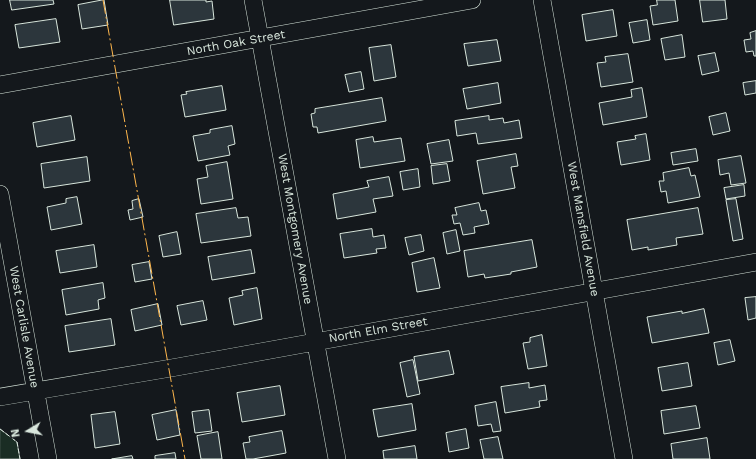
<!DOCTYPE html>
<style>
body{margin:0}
#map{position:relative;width:756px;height:459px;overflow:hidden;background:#14181c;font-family:"Work Sans",sans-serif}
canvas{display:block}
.north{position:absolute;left:8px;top:411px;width:40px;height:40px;-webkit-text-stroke:3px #14181c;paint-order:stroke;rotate:260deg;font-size:11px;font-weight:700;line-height:16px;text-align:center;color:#d8e6dc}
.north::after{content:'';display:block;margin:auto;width:14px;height:18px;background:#d8e6dc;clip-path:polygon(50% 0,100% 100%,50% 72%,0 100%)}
</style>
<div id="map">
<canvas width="756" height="459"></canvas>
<div class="north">N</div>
</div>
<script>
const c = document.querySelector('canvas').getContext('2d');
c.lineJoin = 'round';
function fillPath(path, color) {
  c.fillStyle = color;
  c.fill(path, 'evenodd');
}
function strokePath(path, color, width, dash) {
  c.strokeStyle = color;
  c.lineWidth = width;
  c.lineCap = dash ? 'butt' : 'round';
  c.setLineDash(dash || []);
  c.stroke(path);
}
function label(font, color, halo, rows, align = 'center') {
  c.font = font + ' "Work Sans",sans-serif';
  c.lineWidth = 3;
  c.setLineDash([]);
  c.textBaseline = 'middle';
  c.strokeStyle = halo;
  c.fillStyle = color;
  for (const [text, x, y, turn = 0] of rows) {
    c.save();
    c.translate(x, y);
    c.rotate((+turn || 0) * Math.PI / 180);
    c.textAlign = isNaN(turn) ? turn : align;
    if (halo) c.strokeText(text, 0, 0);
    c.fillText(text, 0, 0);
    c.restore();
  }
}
const green = new Path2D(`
 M 0,429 L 17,442 L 20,459 L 0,459 Z`);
fillPath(green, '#1a2d24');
strokePath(green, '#939e99', 1);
const building = new Path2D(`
 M 10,0 L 53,0 L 54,4 L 12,10 Z
 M 104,0 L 108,25 L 82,29 L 78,5 Z
 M 170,0 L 206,0 L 206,2 L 212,1 L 214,19 L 174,25 Z
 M 657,0 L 675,0 L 678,21 L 653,25 L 650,6 L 657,5 Z
 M 700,0 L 725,0 L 727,19 L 703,22 Z
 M 613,10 L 617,36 L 586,41 L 582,15 Z
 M 56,19 L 60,42 L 19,48 L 15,25 Z
 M 647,20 L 650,40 L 633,43 L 629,23 Z
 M 756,31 L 756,56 L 754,56 L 753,51 L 746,52 L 744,40 L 751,39 L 750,33 Z
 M 682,35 L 685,57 L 665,60 L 661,39 Z
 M 497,40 L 501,61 L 468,66 L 464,44 Z
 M 391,45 L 396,77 L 374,81 L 369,48 Z
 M 715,53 L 719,71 L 702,75 L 698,56 Z
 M 628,54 L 633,82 L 601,87 L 597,63 L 606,62 L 605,57 Z
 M 361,72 L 364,89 L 349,92 L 345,75 Z
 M 756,81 L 756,93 L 745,95 L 743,83 Z
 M 498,83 L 501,103 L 467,109 L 463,89 Z
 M 222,86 L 226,110 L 185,117 L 181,95 L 187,94 L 186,92 Z
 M 642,88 L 647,117 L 603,125 L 599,103 L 632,97 L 631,90 Z
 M 382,98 L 386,121 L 318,133 L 317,127 L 313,127 L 311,114 L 315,113 L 315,109 Z
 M 726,113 L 730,131 L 713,135 L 709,117 Z
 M 71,116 L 75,140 L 37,147 L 33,123 Z
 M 489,116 L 489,120 L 503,118 L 504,123 L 519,120 L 522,138 L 478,144 L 476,133 L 457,136 L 455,121 Z
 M 232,126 L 235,144 L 228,146 L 230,155 L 198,161 L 193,136 L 210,133 L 210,130 Z
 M 646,134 L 650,160 L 621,165 L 617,142 L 636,139 L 635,136 Z
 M 373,137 L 374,142 L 401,138 L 405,161 L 360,168 L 356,140 Z
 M 449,140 L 453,161 L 431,164 L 427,144 Z
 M 696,149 L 698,161 L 673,165 L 671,153 Z
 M 516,154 L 518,166 L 511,167 L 515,188 L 483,194 L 477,161 Z
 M 741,156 L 746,183 L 731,185 L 729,173 L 720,175 L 718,160 Z
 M 87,157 L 90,181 L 44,188 L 41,164 Z
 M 227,162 L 233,199 L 201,204 L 197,179 L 208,177 L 206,166 Z
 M 447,164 L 450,181 L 433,184 L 431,166 Z
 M 689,168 L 691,176 L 695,175 L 700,197 L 668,203 L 666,191 L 661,192 L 659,181 L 664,181 L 663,173 Z
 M 418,169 L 420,187 L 403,190 L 400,172 Z
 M 389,177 L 393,196 L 373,199 L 376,212 L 337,219 L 333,194 L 369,187 L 367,181 Z
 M 744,185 L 745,196 L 726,199 L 724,188 Z
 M 77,197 L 82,224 L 51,230 L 47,207 L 66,203 L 66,199 Z
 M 139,199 L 143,217 L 130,220 L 128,210 L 133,209 L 132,201 Z
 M 736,199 L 743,239 L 733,241 L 726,200 Z
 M 479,203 L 481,211 L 486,210 L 489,224 L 474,227 L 475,233 L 463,235 L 460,223 L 454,224 L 452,215 L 457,215 L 455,208 Z
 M 236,208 L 238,218 L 248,217 L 251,236 L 201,243 L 196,214 Z
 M 698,208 L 703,234 L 676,238 L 677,245 L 648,250 L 648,247 L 632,250 L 627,220 Z
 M 372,229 L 373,237 L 384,235 L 386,248 L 376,249 L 377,253 L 344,258 L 340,234 Z
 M 456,230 L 460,251 L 447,254 L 443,233 Z
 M 177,232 L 181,254 L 163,257 L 159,236 Z
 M 421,235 L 424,251 L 409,255 L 405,238 Z
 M 532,240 L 537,267 L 511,272 L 511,274 L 485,278 L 484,274 L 468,277 L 464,251 Z
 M 94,245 L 97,267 L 60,273 L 56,251 Z
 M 251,250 L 255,273 L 212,280 L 208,257 Z
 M 434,258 L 440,288 L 417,292 L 412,263 Z
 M 149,262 L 152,279 L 135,282 L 132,265 Z
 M 103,283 L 105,298 L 98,300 L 99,309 L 66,315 L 62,290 Z
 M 257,288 L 262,319 L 234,325 L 229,298 L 243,295 L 242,291 Z
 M 756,297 L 756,318 L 748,320 L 745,298 Z
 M 203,301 L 207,320 L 181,325 L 177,306 Z
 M 158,304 L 162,325 L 135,331 L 131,310 Z
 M 704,309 L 709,333 L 652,343 L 647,317 L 682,311 L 682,313 Z
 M 111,319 L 115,345 L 69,352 L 65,326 Z
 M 542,335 L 547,366 L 528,369 L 523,343 L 530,342 L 530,338 Z
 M 730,340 L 735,361 L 718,365 L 714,343 Z
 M 449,351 L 454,374 L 418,381 L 414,357 Z
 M 413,360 L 420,394 L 407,397 L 400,363 Z
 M 688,363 L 692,386 L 662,391 L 658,368 Z
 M 529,383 L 529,388 L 545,385 L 547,400 L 539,401 L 540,407 L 505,413 L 501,387 Z
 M 280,386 L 285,415 L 242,422 L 237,393 Z
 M 496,402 L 501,431 L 493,432 L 491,424 L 478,426 L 475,406 Z
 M 412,404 L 416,430 L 378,437 L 373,410 Z
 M 696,406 L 700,428 L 664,434 L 661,411 Z
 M 176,410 L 180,435 L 157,440 L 152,415 Z
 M 209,410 L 212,431 L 195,433 L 192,412 Z
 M 115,412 L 120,444 L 95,448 L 91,415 Z
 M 466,429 L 469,448 L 449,452 L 446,433 Z
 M 282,431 L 286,453 L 253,459 L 246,459 L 243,443 L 250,442 L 249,437 Z
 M 218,432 L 222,459 L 201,459 L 197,436 Z
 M 498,437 L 503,459 L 484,459 L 480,440 Z
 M 707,438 L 710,459 L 673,459 L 671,444 Z
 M 415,446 L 417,459 L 384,459 L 383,451 Z
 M 175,453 L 176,459 L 155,459 L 155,456 Z
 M 132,456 L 133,459 L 112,459 Z`);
fillPath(building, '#2c363c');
strokePath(building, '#d8e6dc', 1);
const minor = new Path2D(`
 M 253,0 L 337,459
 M 542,0 L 624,459
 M 0,85 L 472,0
 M 0,194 L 48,459
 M 0,397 L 177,367 L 756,262`);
strokePath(minor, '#d8e6dc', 18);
strokePath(minor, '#14181c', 17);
strokePath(new Path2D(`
 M 0,429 L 17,442 L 20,459`), '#d8e6dc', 1, [5, 2]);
strokePath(new Path2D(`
 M 103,0 L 185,459`), '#ffb74d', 1, [14, 3, 2, 3]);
label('12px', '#d8e6dc', '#14181c', [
 ["North Oak Street",236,43,-10],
 ["West Montgomery Avenue",295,229,80],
 ["West Mansfield Avenue",583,229,80],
 ["West Carlisle Avenue",24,327,80],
 ["North Elm Street",378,330,-10]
]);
</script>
